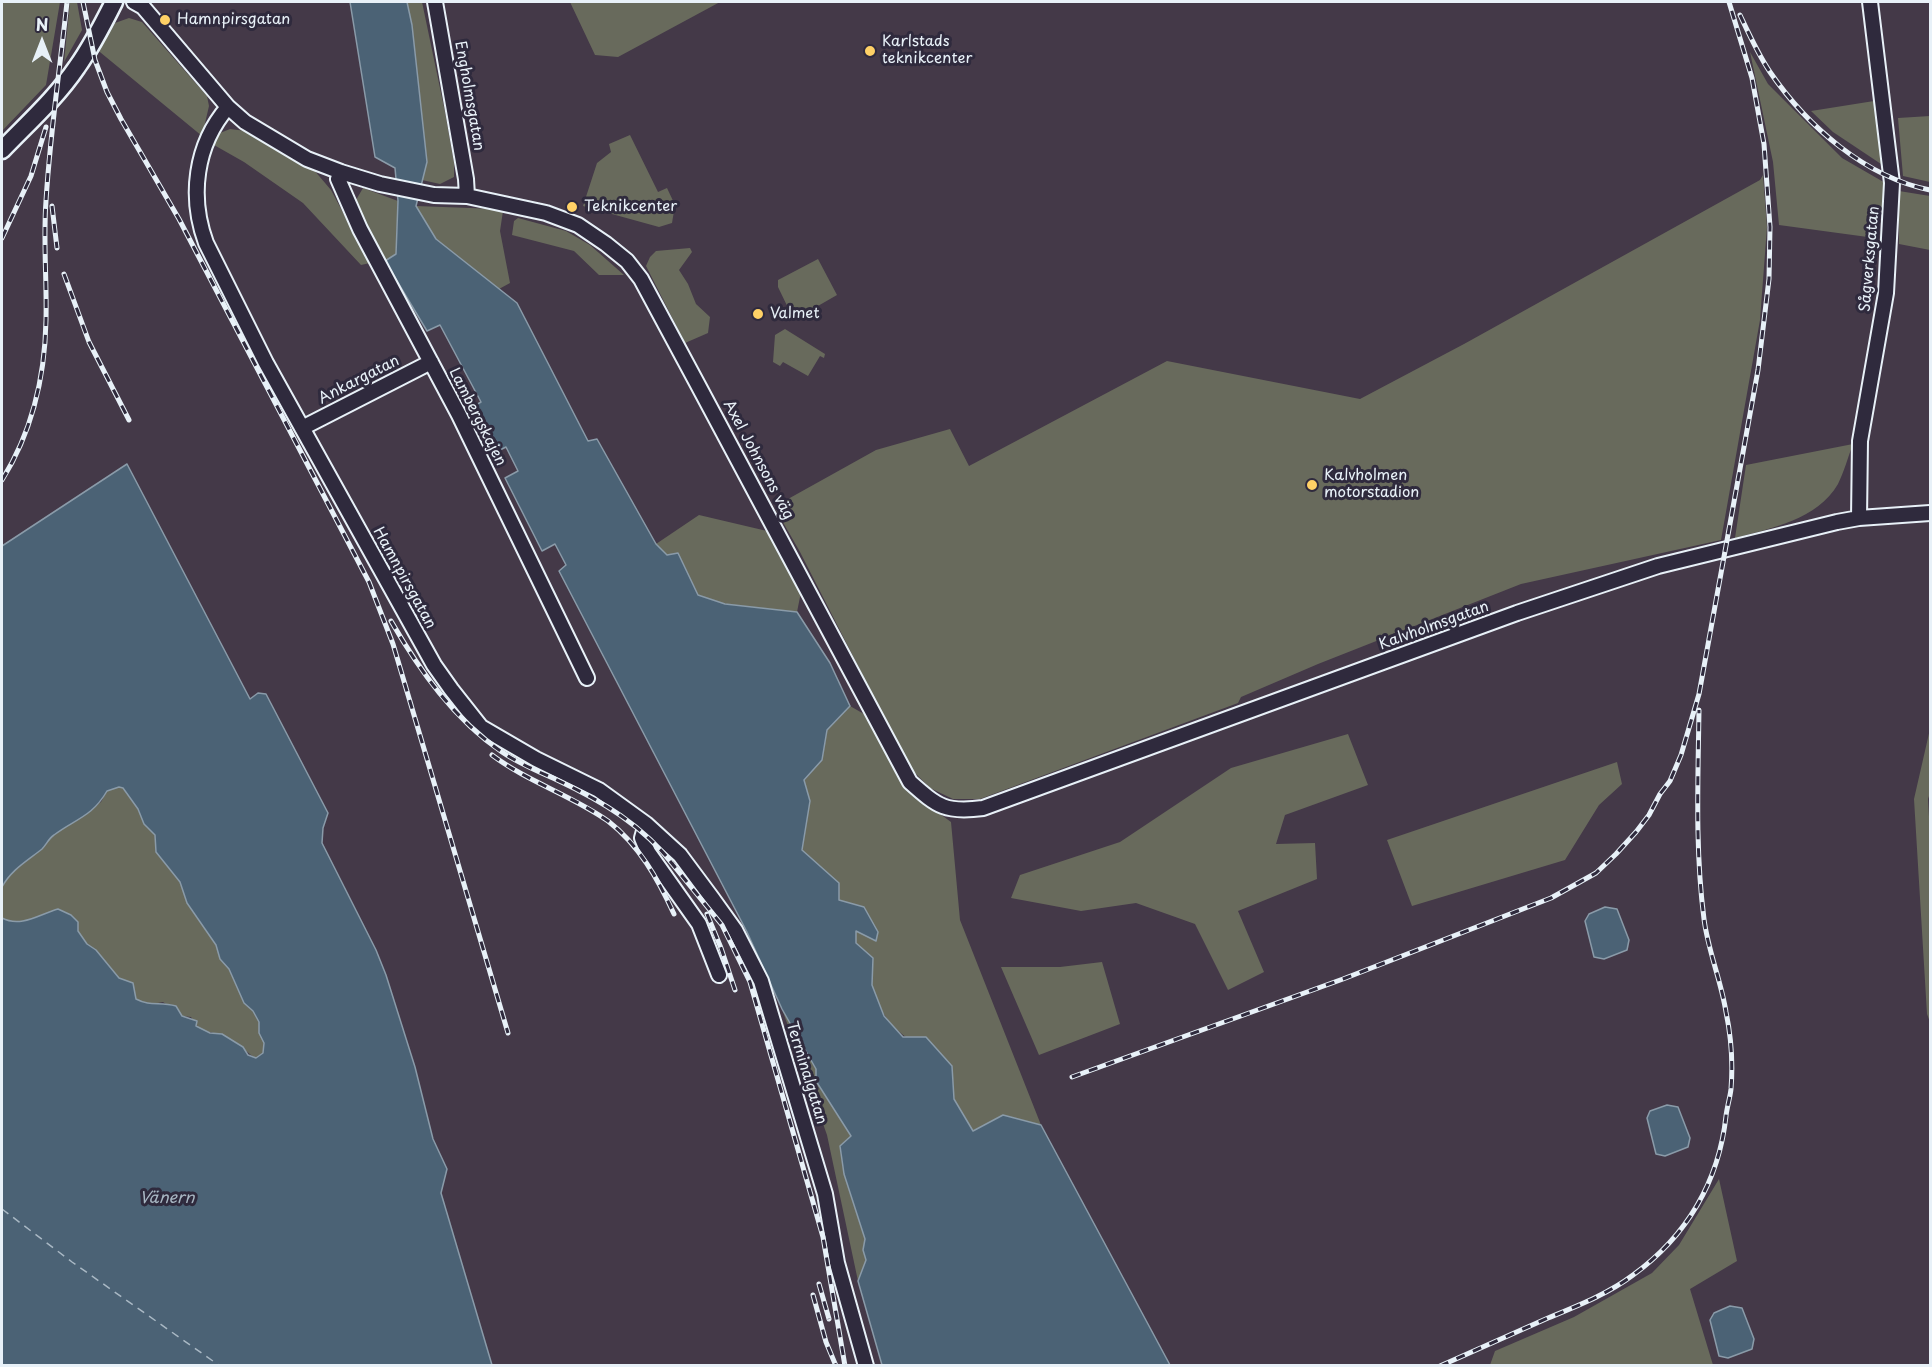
<!DOCTYPE html>
<meta charset="utf-8">
<style>
body{margin:0}
#map{position:relative;width:1932px;height:1367px;overflow:hidden;background:#443948;font-family:"Playpen Sans",sans-serif}
canvas{display:block}
.frame{position:absolute;inset:0;border:3px solid #e8f1f8;pointer-events:none}
.north{position:absolute;left:12px;top:12px;width:60px;height:60px;-webkit-text-stroke:4px #2f2a3d;paint-order:stroke;rotate:0deg;font-size:16px;font-weight:700;line-height:24px;text-align:center;color:#e8f1f8}
.north::after{content:'';display:block;margin:auto;width:21px;height:27px;background:#e8f1f8;clip-path:polygon(50% 0,100% 100%,50% 72%,0 100%)}
</style>
<div id="map">
<canvas width="1932" height="1367"></canvas>
<div class="frame"></div>
<div class="north">N</div>
</div>
<script>
const c = document.querySelector('canvas').getContext('2d');
c.lineJoin = 'round';
function fillPath(path, color) {
  c.fillStyle = color;
  c.fill(path, 'evenodd');
}
function strokePath(path, color, width, dash) {
  c.strokeStyle = color;
  c.lineWidth = width;
  c.lineCap = dash ? 'butt' : 'round';
  c.setLineDash(dash || []);
  c.stroke(path);
}
function label(font, color, halo, rows, align = 'center') {
  c.font = font + ' "Playpen Sans",sans-serif';
  c.lineWidth = 6;
  c.setLineDash([]);
  c.textBaseline = 'middle';
  c.strokeStyle = halo;
  c.fillStyle = color;
  for (const [text, x, y, turn = 0] of rows) {
    c.save();
    c.translate(x, y);
    c.rotate((+turn || 0) * Math.PI / 180);
    c.textAlign = isNaN(turn) ? turn : align;
    if (halo) c.strokeText(text, 0, 0);
    c.fillText(text, 0, 0);
    c.restore();
  }
}
fillPath(new Path2D(`
 M 2,2 L 60,2 L 46,85 L 2,131 Z
 M 70,2 L 77,2 L 82,30 L 64,62 Z
 M 407,2 L 422,2 L 445,112 L 454,163 L 454,177 L 440,184 L 422,180 L 427,162 L 412,25 Z
 M 570,2 L 720,2 L 618,57 L 595,55 Z
 M 129,18 L 142,22 L 207,96 L 209,106 L 202,136 L 95,48 L 115,23 Z
 M 1750,52 L 1768,84 L 1842,158 L 1887,184 L 1875,238 L 1779,225 L 1773,162 Z
 M 1874,101 L 1884,166 L 1833,132 L 1811,111 Z
 M 1930,116 L 1930,182 L 1903,176 L 1898,118 Z
 M 230,129 L 246,131 L 314,170 L 331,190 L 370,263 L 361,265 L 303,203 L 244,162 L 214,145 L 220,133 Z
 M 630,135 L 658,192 L 667,188 L 675,205 L 672,223 L 659,227 L 583,206 L 597,163 L 611,152 L 609,144 Z
 M 1763,175 L 1767,227 L 1760,320 L 1721,540 L 1521,584 L 1318,664 L 1241,697 L 1238,703 L 980,799 L 953,799 L 930,788 L 910,768 L 800,552 L 776,510 L 788,499 L 876,450 L 950,429 L 969,466 L 1167,361 L 1360,399 L 1464,344 L 1760,180 Z
 M 363,188 L 398,201 L 396,254 L 385,261 L 358,206 L 356,200 Z
 M 1899,191 L 1930,196 L 1930,250 L 1899,244 Z
 M 416,206 L 497,209 L 503,211 L 500,231 L 510,283 L 499,289 L 436,239 Z
 M 518,218 L 566,231 L 590,245 L 624,275 L 599,275 L 574,251 L 512,235 L 514,221 Z
 M 690,248 L 692,252 L 679,270 L 688,284 L 696,304 L 710,317 L 708,333 L 685,343 L 646,266 L 650,257 L 656,251 Z
 M 818,259 L 837,295 L 797,318 L 792,316 L 778,287 L 778,280 Z
 M 785,329 L 825,354 L 824,358 L 820,356 L 808,376 L 783,362 L 780,366 L 773,362 L 775,335 Z
 M 1853,444 C 1848,457 1844,472 1838,484 C 1817,520 1771,528 1735,538 L 1746,465 Z
 M 699,515 L 767,531 L 801,592 L 797,612 L 725,604 L 698,595 L 678,554 L 667,555 L 656,544 Z
 M 850,706 L 864,714 L 895,771 L 917,797 L 951,822 L 960,920 L 1041,1125 L 1003,1115 L 973,1132 L 954,1099 L 952,1065 C 917,1045 882,1030 872,986 C 870,978 872,966 873,958 L 856,943 L 856,931 L 875,940 L 878,932 L 838,900 L 802,850 L 810,801 L 804,781 L 822,760 L 827,730 Z
 M 1930,729 L 1930,793 L 1928,799 L 1930,834 L 1930,1022 L 1927,1014 L 1914,799 Z
 M 1348,734 L 1368,785 L 1285,815 L 1276,844 L 1315,843 L 1317,879 L 1238,911 L 1264,972 L 1228,990 L 1195,924 L 1136,903 L 1081,911 L 1011,898 L 1020,875 L 1120,842 L 1231,768 Z
 M 1617,762 L 1622,784 L 1599,805 L 1565,860 L 1412,906 L 1387,840 Z
 M 119,787 L 123,788 L 138,809 L 144,824 L 155,835 L 156,852 L 180,882 L 187,903 L 216,945 L 220,959 L 229,969 L 244,1003 L 253,1011 L 259,1022 L 259,1033 L 264,1043 L 263,1053 L 256,1058 C 248,1054 244,1048 237,1043 C 232,1041 228,1037 224,1036 C 208,1029 203,1037 191,1017 L 182,1016 L 163,1002 L 147,1005 L 136,999 L 96,950 L 87,944 L 78,931 L 49,912 C 34,919 17,926 2,918 L 2,887 L 7,877 L 43,848 L 52,835 L 101,802 L 107,791 Z
 M 1102,962 L 1120,1024 L 1039,1055 L 1001,967 L 1060,967 Z
 M 782,1009 L 816,1069 L 816,1081 L 851,1136 L 840,1146 L 844,1174 L 865,1239 L 863,1250 L 866,1260 L 858,1281 L 827,1135 Z
 M 1719,1179 L 1737,1261 L 1690,1289 L 1713,1365 L 1490,1365 L 1495,1351 L 1574,1317 L 1652,1273 L 1679,1245 Z`), '#686a5c');
const water = new Path2D(`
 M 350,2 L 407,2 L 412,25 L 427,162 L 416,206 L 436,239 L 517,303 L 588,441 L 597,439 L 656,544 L 667,555 L 678,553 L 698,595 L 725,604 L 797,612 L 830,663 L 850,706 L 827,730 L 822,760 L 804,780 L 810,801 L 802,850 L 839,883 L 839,900 L 864,907 L 878,932 L 876,941 L 856,931 L 856,943 L 873,958 L 872,985 L 884,1016 L 903,1037 L 926,1037 L 952,1066 L 954,1099 L 973,1131 L 1003,1115 L 1041,1125 L 1170,1365 L 882,1365 L 858,1281 L 866,1260 L 863,1250 L 865,1239 L 844,1174 L 840,1146 L 851,1136 L 816,1081 L 816,1069 L 782,1009 L 747,932 L 559,571 L 566,565 L 555,544 L 542,551 L 505,478 L 518,471 L 506,447 L 492,454 L 468,410 L 481,402 L 440,325 L 427,331 L 385,261 L 396,254 L 398,201 L 395,168 L 375,157 Z
 M 127,464 L 250,699 L 258,693 L 266,694 L 328,813 L 323,828 L 322,843 L 376,950 L 386,975 L 415,1067 L 433,1139 L 447,1169 L 441,1193 L 492,1365 L 2,1365 L 2,918 C 21,928 40,914 58,909 L 71,915 L 78,922 L 78,931 L 87,944 L 96,950 L 119,978 L 133,983 L 136,999 C 151,1007 160,1001 176,1006 L 182,1016 L 197,1021 L 196,1026 L 210,1033 L 222,1034 L 243,1047 L 248,1055 L 256,1058 L 263,1053 L 264,1043 L 259,1033 L 259,1022 L 253,1011 L 244,1003 L 229,969 L 220,959 L 216,945 L 187,903 L 180,882 L 156,852 L 155,835 L 144,824 L 138,809 L 123,788 L 119,787 L 107,791 C 92,817 75,819 54,835 C 49,838 46,845 42,849 C 27,861 11,870 2,887 L 2,546 Z
 M 1605,907 L 1617,909 L 1629,940 L 1627,950 L 1604,959 L 1594,957 L 1585,921 L 1589,914 Z
 M 1667,1105 L 1678,1107 L 1690,1138 L 1688,1147 L 1665,1156 L 1656,1154 L 1647,1118 L 1650,1111 Z
 M 1730,1306 L 1742,1308 L 1754,1339 L 1752,1349 L 1728,1358 L 1719,1356 L 1710,1320 L 1714,1313 Z`);
fillPath(water, '#4b6275');
strokePath(water, '#8a9ba9', 1.5);
strokePath(new Path2D(`
 M 2,1209 L 72,1262 L 220,1366`), '#a9b8c4', 1.5, [8, 6]);
const minor = new Path2D(`
 M 134,2 L 143,7 L 228,107 L 245,122 L 307,159 L 341,172 L 380,184 L 434,195 L 467,196 L 546,213 L 578,225 L 606,244 L 627,261 L 641,279 L 698,385 L 910,782 C 938,807 946,813 983,808 L 1517,613 L 1658,566 L 1837,522 L 1859,518 L 1930,513
 M 435,2 L 466,179 L 467,196
 M 228,107 C 195,145 189,197 206,243 L 266,363 L 434,665 L 451,689 L 481,727 L 536,759 L 599,790 L 646,824 L 642,838 L 648,852 L 699,924 L 719,975
 M 341,172 L 338,179 L 360,229 L 459,415 L 587,678
 M 302,428 L 431,362
 M 1859,518 L 1860,441 L 1886,293 L 1892,183 L 1870,2
 M 646,824 L 680,855 L 712,898 L 735,930 L 761,981 L 825,1194 L 837,1263 L 866,1366`);
const major = new Path2D(`
 M 2,150 C 28,123 56,98 77,67 C 92,46 103,24 114,2`);
strokePath(minor, '#e8f1f8', 18);
strokePath(major, '#e8f1f8', 21);
strokePath(minor, '#2f2a3d', 14);
strokePath(major, '#2f2a3d', 16);
const rail = new Path2D(`
 M 83,2 L 95,60 L 107,92 L 121,119 L 179,219 L 369,582 L 393,644 L 508,1033
 M 1740,15 C 1749,34 1758,54 1770,72 C 1807,126 1865,177 1930,190
 M 52,206 L 57,248
 M 2,238 L 31,176 L 46,127
 M 64,274 L 89,342 L 129,420
 M 2,480 C 32,432 45,376 46,320 C 47,280 43,240 46,201 C 50,134 60,68 67,2
 M 391,621 C 420,671 454,719 502,752 C 518,763 537,771 555,779 C 602,801 643,825 675,867
 M 492,755 C 528,782 571,795 608,821 C 639,845 658,879 674,914
 M 670,861 L 722,925 L 750,982 L 823,1237 L 845,1366
 M 707,914 L 721,948 L 735,990
 M 1072,1077 L 1343,979 L 1551,898 L 1596,873 L 1616,854 L 1636,832 L 1649,815 L 1660,794 L 1670,781 L 1681,755 L 1699,694 L 1758,370 L 1769,279 L 1770,227 L 1764,144 L 1752,78 L 1729,2
 M 819,1284 L 829,1319
 M 813,1295 L 826,1342 L 836,1366
 M 1440,1366 C 1476,1350 1512,1334 1548,1318 C 1577,1306 1608,1294 1633,1275 C 1687,1236 1719,1181 1726,1116 C 1727,1107 1730,1098 1731,1089 C 1733,1064 1731,1036 1726,1012 C 1721,980 1708,951 1704,919 C 1695,850 1698,780 1699,710`);
strokePath(rail, '#e8f1f8', 5);
strokePath(rail, '#2f2a3d', 3, [9]);
for (const [x, y, r, color] of [
 [165,20,6,"#ffd166"],
 [870,51,6,"#ffd166"],
 [572,207,6,"#ffd166"],
 [758,314,6,"#ffd166"],
 [1312,485,6,"#ffd166"]
]) {
  const dot = new Path2D();
  dot.arc(x, y, r, 0, 2 * Math.PI);
  c.fillStyle = color;
  c.fill(dot);
  strokePath(dot, '#2f2a3d', 2);
}
label('15px', '#e8f1f8', '#2f2a3d', [
 ["Hamnpirsgatan",177,20],
 ["Karlstads",882,42],
 ["teknikcenter",882,59],
 ["Teknikcenter",584,207],
 ["Valmet",770,314],
 ["Kalvholmen",1324,476],
 ["motorstadion",1324,493]
], 'left');
label('15px', '#e8f1f8', '#2f2a3d', [
 ["Engholmsgatan",469,96,80],
 ["Sågverksgatan",1870,259,-85],
 ["Ankargatan",359,380,-27],
 ["Lambergskajen",477,417,63],
 ["Axel Johnsons väg",758,460,62],
 ["Hamnpirsgatan",404,578,61],
 ["Kalvholmsgatan",1434,626,-20],
 ["Terminalgatan",806,1073,73]
]);
label('italic 16px', '#a9b8c4', '#2f2a3d', [
 ["Vänern",167,1199]
]);
</script>
